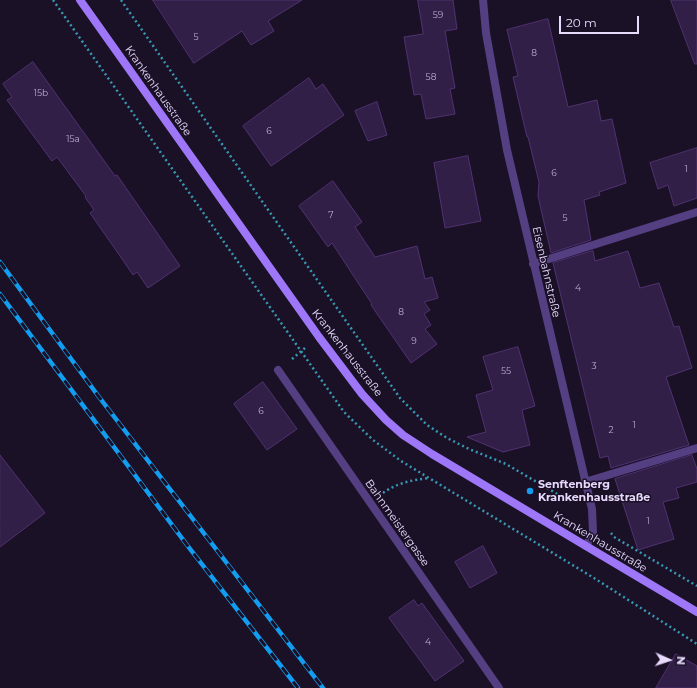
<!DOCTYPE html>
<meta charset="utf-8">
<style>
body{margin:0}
#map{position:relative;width:697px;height:688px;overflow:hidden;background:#1b1127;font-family:Montserrat,sans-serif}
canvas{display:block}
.north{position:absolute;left:649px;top:640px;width:40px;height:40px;-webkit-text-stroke:3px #1b1127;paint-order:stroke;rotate:93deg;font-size:11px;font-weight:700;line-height:16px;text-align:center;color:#e7dafd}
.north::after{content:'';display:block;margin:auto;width:14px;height:18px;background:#e7dafd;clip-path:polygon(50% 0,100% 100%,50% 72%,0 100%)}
.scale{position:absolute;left:559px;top:16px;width:80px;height:18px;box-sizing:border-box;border:2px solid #e7dafd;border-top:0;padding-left:5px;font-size:12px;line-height:14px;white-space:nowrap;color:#e7dafd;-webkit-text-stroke:3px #1b1127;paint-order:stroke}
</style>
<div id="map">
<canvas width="697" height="688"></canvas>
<div class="north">N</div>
<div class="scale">20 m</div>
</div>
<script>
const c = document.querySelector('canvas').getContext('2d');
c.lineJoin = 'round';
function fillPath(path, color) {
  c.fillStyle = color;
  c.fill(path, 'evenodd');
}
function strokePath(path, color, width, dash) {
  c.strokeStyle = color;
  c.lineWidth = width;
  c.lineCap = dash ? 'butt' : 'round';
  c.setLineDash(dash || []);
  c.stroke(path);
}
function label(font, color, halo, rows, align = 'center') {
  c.font = font + ' Montserrat,sans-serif';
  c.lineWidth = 3;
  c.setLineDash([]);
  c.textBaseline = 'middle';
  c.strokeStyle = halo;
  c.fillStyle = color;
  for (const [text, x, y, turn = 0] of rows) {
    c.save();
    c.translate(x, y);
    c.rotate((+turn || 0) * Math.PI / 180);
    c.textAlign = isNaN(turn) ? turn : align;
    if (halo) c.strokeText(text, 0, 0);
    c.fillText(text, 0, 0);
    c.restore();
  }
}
const building = new Path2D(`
 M 153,0 L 302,0 L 268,21 L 274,31 L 251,45 L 242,31 L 194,63 Z
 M 418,0 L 453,0 L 457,29 L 445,31 L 455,88 L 450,89 L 455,114 L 426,119 L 421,94 L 414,95 L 404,37 L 423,34 Z
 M 671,0 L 697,0 L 697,64 L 695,64 Z
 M 548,19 L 568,107 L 597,100 L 601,121 L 612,119 L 626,183 L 599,192 L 600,195 L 584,200 L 591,240 L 551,253 L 538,196 L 539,182 L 528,137 L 527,137 L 513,77 L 518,76 L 507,30 Z
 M 33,62 L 115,176 L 117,175 L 180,266 L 148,288 L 137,272 L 133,275 L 120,256 L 90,213 L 94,210 L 85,197 L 86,196 L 57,157 L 52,161 L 7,100 L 12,97 L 3,84 Z
 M 309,78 L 316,89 L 323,84 L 344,115 L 271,166 L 243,126 Z
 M 377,102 L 387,135 L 368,141 L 355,111 Z
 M 697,148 L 697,198 L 674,206 L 668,185 L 658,189 L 650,163 Z
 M 468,156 L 481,221 L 445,228 L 434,163 Z
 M 333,181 L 362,222 L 355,227 L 375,257 L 417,246 L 425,279 L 432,277 L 438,298 L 424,302 L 430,310 L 424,314 L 431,325 L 425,329 L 437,344 L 411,363 L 371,305 L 372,304 L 332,243 L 328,247 L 299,206 Z
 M 593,251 L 595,261 L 628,251 L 640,288 L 659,283 L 674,327 L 679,326 L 692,368 L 666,377 L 689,445 L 611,468 L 608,456 L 600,458 L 553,263 Z
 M 518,347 L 535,406 L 522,410 L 530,445 L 503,452 L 467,437 L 486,432 L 476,395 L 493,390 L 483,357 Z
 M 263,382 L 297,429 L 267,450 L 234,404 Z
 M 0,455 L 45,513 L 0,547 Z
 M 692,455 L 697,469 L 697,482 L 676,488 L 679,498 L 663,502 L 674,539 L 638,550 L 615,479 Z
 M 483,546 L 497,573 L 470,588 L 455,562 Z
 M 414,600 L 418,606 L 422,603 L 464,661 L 435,681 L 389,618 Z
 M 676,654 L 697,666 L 697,688 L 656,688 Z`);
fillPath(building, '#321f47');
strokePath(building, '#503271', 1);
strokePath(new Path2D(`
 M 53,0 L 344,412 L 373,440 L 401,461 L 594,578 L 697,644
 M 121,0 L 400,398 L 427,425 L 447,438 L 469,449 L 506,464 L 571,502
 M 292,359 L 305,348
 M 383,493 C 397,483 412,480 429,478
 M 611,533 L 614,537 L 697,586`), '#3898b3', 2.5, [2, 3]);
strokePath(new Path2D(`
 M 483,0 L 486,33 L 507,150 L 592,509 L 593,532 L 586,546
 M 533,264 L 697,212
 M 278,370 L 499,688
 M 585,482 L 697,448`), '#543f83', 8);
strokePath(new Path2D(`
 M 80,0 L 319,337 L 362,394 L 386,420 L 403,435 L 432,454 L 586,546 L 697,612`), '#9d77f7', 8);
const rail = new Path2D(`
 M 0,262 L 99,397 L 323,688
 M 0,294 L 187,545 L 298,688`);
strokePath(rail, '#129df0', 4.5);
strokePath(rail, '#1b1127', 3, [9]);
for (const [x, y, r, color] of [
 [530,491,4,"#129df0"]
]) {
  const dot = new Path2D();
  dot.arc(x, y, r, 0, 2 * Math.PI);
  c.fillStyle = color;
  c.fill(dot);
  strokePath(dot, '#1b1127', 1.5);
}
label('9px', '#baabd0', null, [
 ["59",438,15],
 ["5",196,37],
 ["8",534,53],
 ["58",431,77],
 ["15b",41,93],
 ["6",269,131],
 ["15a",73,139],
 ["1",686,169],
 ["6",554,173],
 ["7",331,215],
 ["5",565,218],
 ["4",578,288],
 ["8",401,312],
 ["9",414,341],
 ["3",594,366],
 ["55",506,371],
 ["6",261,411],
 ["1",634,425],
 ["2",611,430],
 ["1",648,521],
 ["4",428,642]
]);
label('11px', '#e7dafd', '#1b1127', [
 ["Krankenhausstraße",158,91,55],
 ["Eisenbahnstraße",546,272,77],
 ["Krankenhausstraße",347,353,52],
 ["Bahnmeistergasse",397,523,55],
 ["Krankenhausstraße",600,542,31]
]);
label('bold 11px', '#e7dafd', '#1b1127', [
 ["Senftenberg",538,485],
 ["Krankenhausstraße",538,498]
], 'left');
</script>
